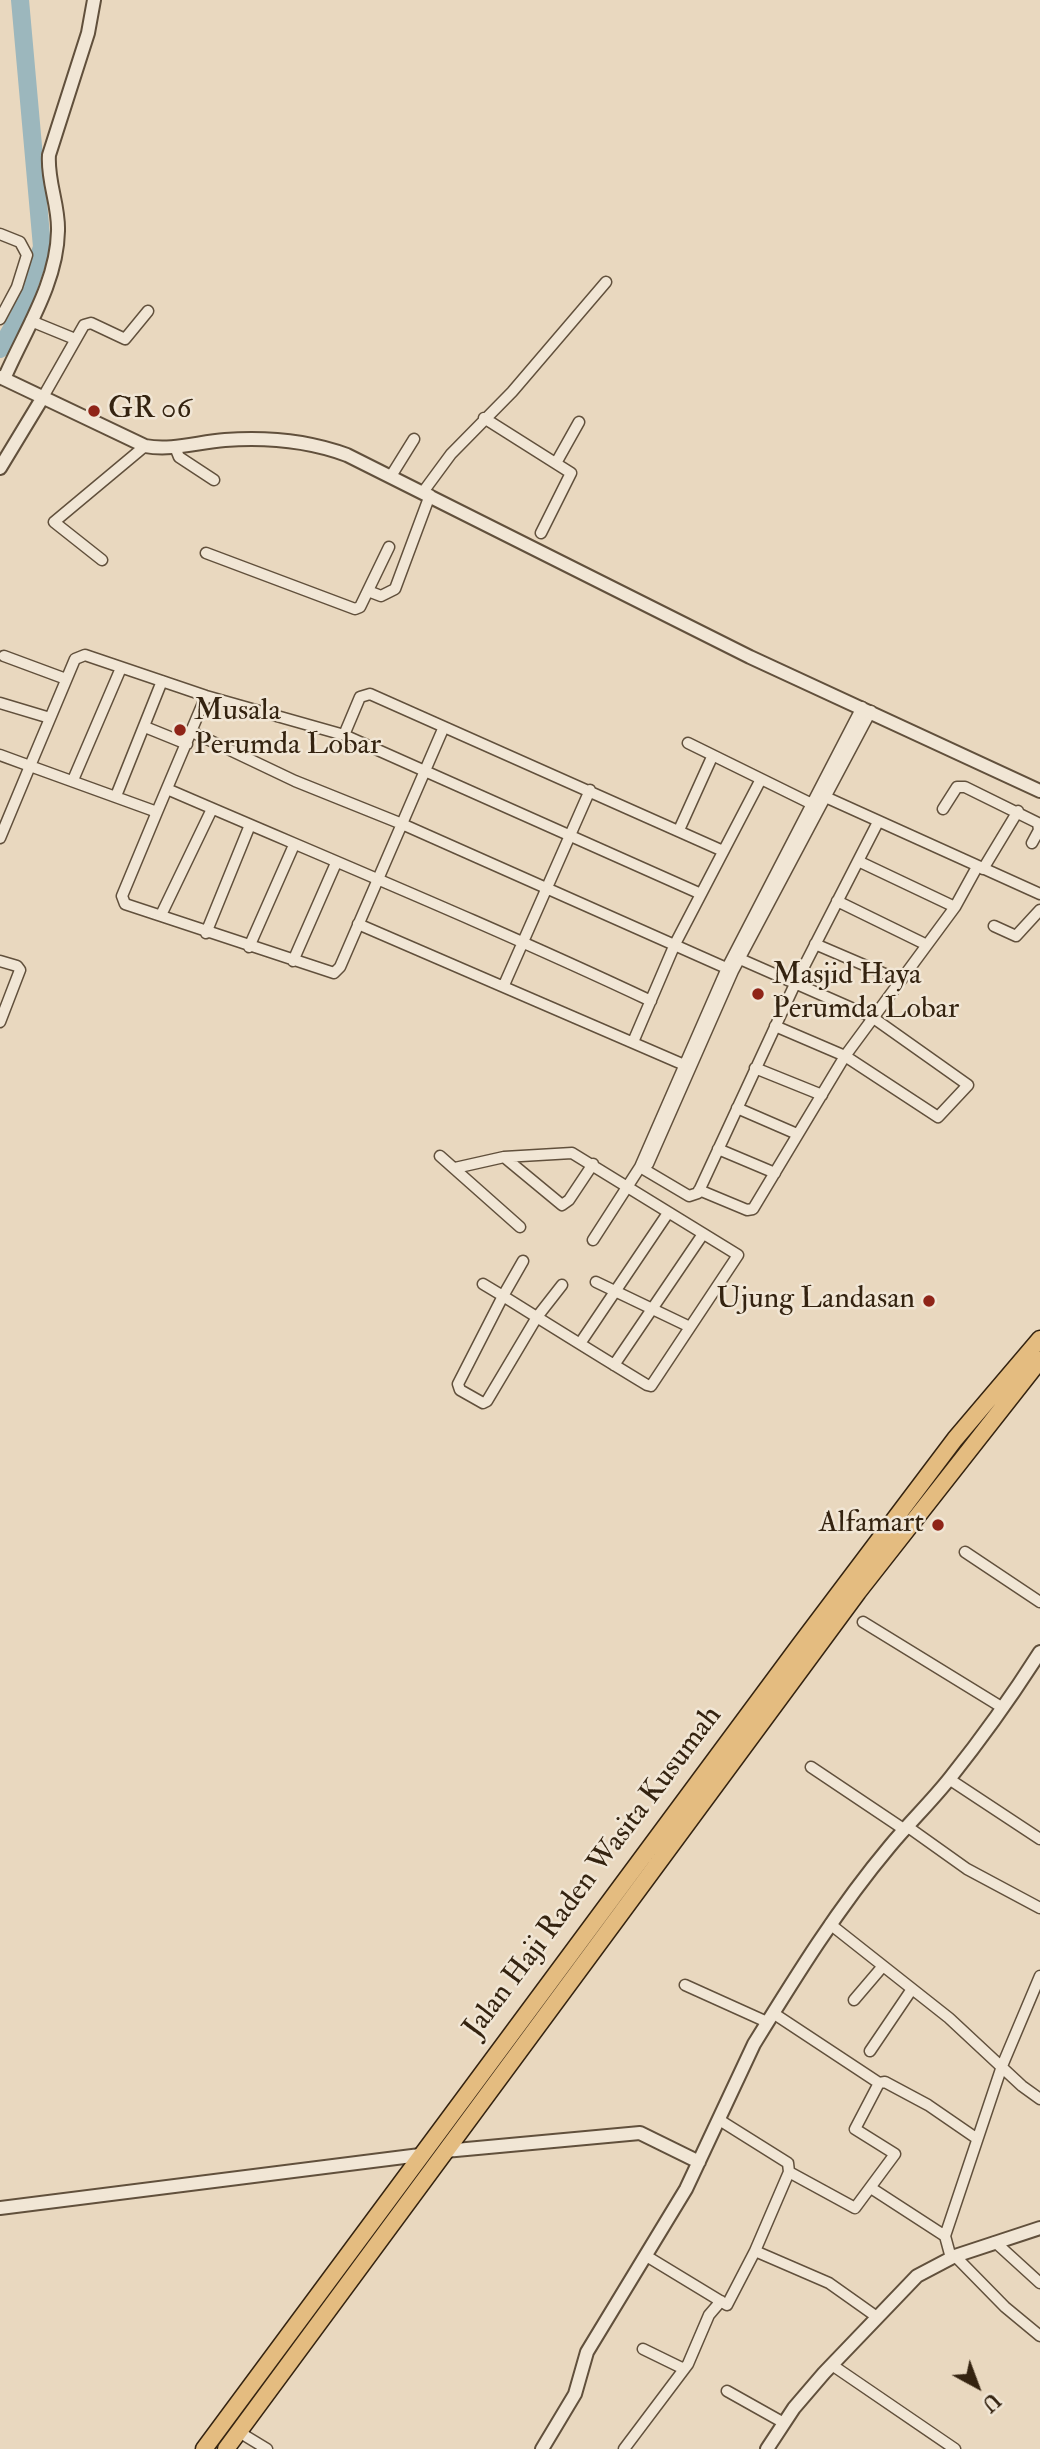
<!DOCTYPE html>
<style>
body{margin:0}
#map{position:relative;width:1040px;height:2449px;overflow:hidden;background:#e9d8bf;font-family:"IM FELL Double Pica",serif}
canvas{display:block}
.north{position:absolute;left:942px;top:2351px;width:70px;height:70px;-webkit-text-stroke:5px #f1e6d5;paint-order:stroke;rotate:139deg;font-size:19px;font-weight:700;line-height:28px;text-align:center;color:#342310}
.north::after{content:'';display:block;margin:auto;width:24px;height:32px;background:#342310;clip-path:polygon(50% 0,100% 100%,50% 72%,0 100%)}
</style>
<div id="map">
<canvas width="1040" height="2449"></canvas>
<div class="north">U</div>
</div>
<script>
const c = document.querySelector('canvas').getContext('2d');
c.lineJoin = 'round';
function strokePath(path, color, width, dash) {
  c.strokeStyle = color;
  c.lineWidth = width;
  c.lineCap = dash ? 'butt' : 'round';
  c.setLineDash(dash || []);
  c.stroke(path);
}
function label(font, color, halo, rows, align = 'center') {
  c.font = font + ' "IM FELL Double Pica",serif';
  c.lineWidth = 5;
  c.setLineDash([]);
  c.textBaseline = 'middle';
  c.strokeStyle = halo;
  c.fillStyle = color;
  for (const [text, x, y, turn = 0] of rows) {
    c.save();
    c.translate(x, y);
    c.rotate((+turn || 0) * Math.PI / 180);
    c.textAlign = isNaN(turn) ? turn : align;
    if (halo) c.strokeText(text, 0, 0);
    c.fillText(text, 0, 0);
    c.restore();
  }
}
strokePath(new Path2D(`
 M 0,349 L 19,316 L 42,247 L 20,0`), '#9cb7bd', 18);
const minor = new Path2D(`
 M 0,234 L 20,242 L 27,255 L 17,287 L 0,319
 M 31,321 L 75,339
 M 43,397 L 84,325 L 91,323 L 125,339 L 148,311
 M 484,418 L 571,473 L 541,533
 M 175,447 L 179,457 L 214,480
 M 556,463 L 579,422
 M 391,476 L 414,439
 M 423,492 L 451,454 L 512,392 L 606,282
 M 206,553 L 355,609 L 360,607 L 389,547
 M 102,560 L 54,522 L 145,446
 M 368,591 L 381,596 L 395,589 L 430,495
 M 4,656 L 66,679
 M 206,696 L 157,812 L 30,766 L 75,659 L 85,655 L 206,696 L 344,735 L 701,894
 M 0,703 L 50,718
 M 145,727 L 187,744
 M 192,732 L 295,781 L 402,824 L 733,971
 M 344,735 L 360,697 L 370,694 L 723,851
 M 688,743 L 816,806
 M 0,755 L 30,766 L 0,838
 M 73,780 L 121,668
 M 167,789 C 329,859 492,926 651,1001
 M 821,795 L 1040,894
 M 116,796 L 162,681
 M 943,809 L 957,787 L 965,787 L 1038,823 L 1039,830 L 1032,843
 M 157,812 L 122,896 L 125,904 L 334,973 L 340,967 L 443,729
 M 679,830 L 712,757
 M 858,861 L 955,907
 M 983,869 L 1018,811
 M 837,901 L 927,945
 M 161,915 L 212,809
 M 358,924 L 689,1067
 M 994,926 L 1016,936 L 1040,910
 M 206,933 L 250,825
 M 815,944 L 899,980
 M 249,947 L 294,845
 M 740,959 L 872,1017 L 968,1085 L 938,1117 L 845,1056 L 775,1026
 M 0,961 L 17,966 L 20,970 L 0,1022
 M 293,961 L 336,863
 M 504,985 L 590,790
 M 633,1042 L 675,944 L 760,781
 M 755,1068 L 822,1095
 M 737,1108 L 797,1134
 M 718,1149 L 775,1173
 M 440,1156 L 520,1227
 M 504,1157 L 562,1205 L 569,1200 L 593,1164
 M 648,1164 L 733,971 L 871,711
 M 640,1167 L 689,1196 L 698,1193 L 795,984 L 878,822
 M 455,1168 L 504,1157 L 572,1153 L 738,1255 L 651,1386 L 647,1385 C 599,1356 551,1326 503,1296 L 458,1384 L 460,1390 L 483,1403 L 487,1401 L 537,1317 L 562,1285
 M 699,1190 L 747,1210 L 753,1209 L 845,1056 L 955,907 L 977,867
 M 593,1240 L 640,1167 L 727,968 L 862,707
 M 596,1282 L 690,1327
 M 483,1284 L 503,1296 L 523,1261
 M 581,1342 L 668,1213
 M 614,1365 L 703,1234
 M 965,1552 L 1040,1602
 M 863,1622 L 1003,1708
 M 811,1767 L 905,1830
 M 949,1779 L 1040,1839
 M 908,1827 L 967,1869 L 1040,1908
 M 830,1924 L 949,2018 L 1022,2086 L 1040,2099
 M 685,1985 L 767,2022
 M 854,2000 L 883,1966
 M 773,2013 L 879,2083
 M 870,2051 L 912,1989
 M 721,2121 L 788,2163 L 789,2172 L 855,2208 L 895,2154 L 855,2129 L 879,2083 L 885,2082 L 928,2105 L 976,2138
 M 789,2172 L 755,2251 L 829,2283 L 877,2317
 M 871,2188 L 945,2236
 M 995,2242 L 1040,2283
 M 955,2256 L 1005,2307 L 1040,2336
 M 648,2257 L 727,2305 L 755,2251
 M 951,2258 L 945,2236 L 1002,2066 L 1040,1976
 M 643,2349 L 684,2369
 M 832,2365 L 955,2449
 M 727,2391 L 784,2423
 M 239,2432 L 267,2449
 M 624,2449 L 688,2364 L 709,2315 L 721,2301`);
const tertiary = new Path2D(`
 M 0,377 L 145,446 C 172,451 198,442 225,440 C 266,437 309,441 347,455 L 750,657 L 1040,791
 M 4,379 C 24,332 57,284 58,231 C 59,205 47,181 49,155 L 88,33 L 94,0
 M 0,468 L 43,397
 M 445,2151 L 640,2133 L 699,2162
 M 0,2208 L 420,2155
 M 542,2449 L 575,2394 L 587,2352 L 686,2189 L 754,2044 C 796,1976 838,1908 890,1846 C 909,1823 931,1802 950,1778 C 982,1738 1012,1696 1040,1652
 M 767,2449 L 794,2408 L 824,2373 L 917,2276 L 955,2256 L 1040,2228`);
const trunk = new Path2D(`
 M 204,2449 L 799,1646 L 955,1439 L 1040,1339
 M 226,2449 L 858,1592 L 1040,1360`);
strokePath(minor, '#61503c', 13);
strokePath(tertiary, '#61503c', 16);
strokePath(trunk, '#342310', 19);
strokePath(minor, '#f1e6d5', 10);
strokePath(tertiary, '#f1e6d5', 12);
strokePath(trunk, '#e4bc80', 16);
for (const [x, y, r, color] of [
 [94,411,7,"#8f2418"],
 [180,730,7,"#8f2418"],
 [758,994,7,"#8f2418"],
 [929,1301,7,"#8f2418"],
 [938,1525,7,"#8f2418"]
]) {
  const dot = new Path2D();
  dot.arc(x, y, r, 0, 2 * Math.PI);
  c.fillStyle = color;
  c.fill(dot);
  strokePath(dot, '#f1e6d5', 2.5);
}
label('30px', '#342310', '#f1e6d5', [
 ["GR 06",108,411],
 ["Musala",194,713],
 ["Perumda Lobar",194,747],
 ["Masjid Haya",772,977],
 ["Perumda Lobar",772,1011],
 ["Ujung Landasan",915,1301,"right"],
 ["Alfamart",924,1525,"right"]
], 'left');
label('30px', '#342310', '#f1e6d5', [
 ["Jalan Haji Raden Wasita Kusumah",594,1873,-53]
]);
</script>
